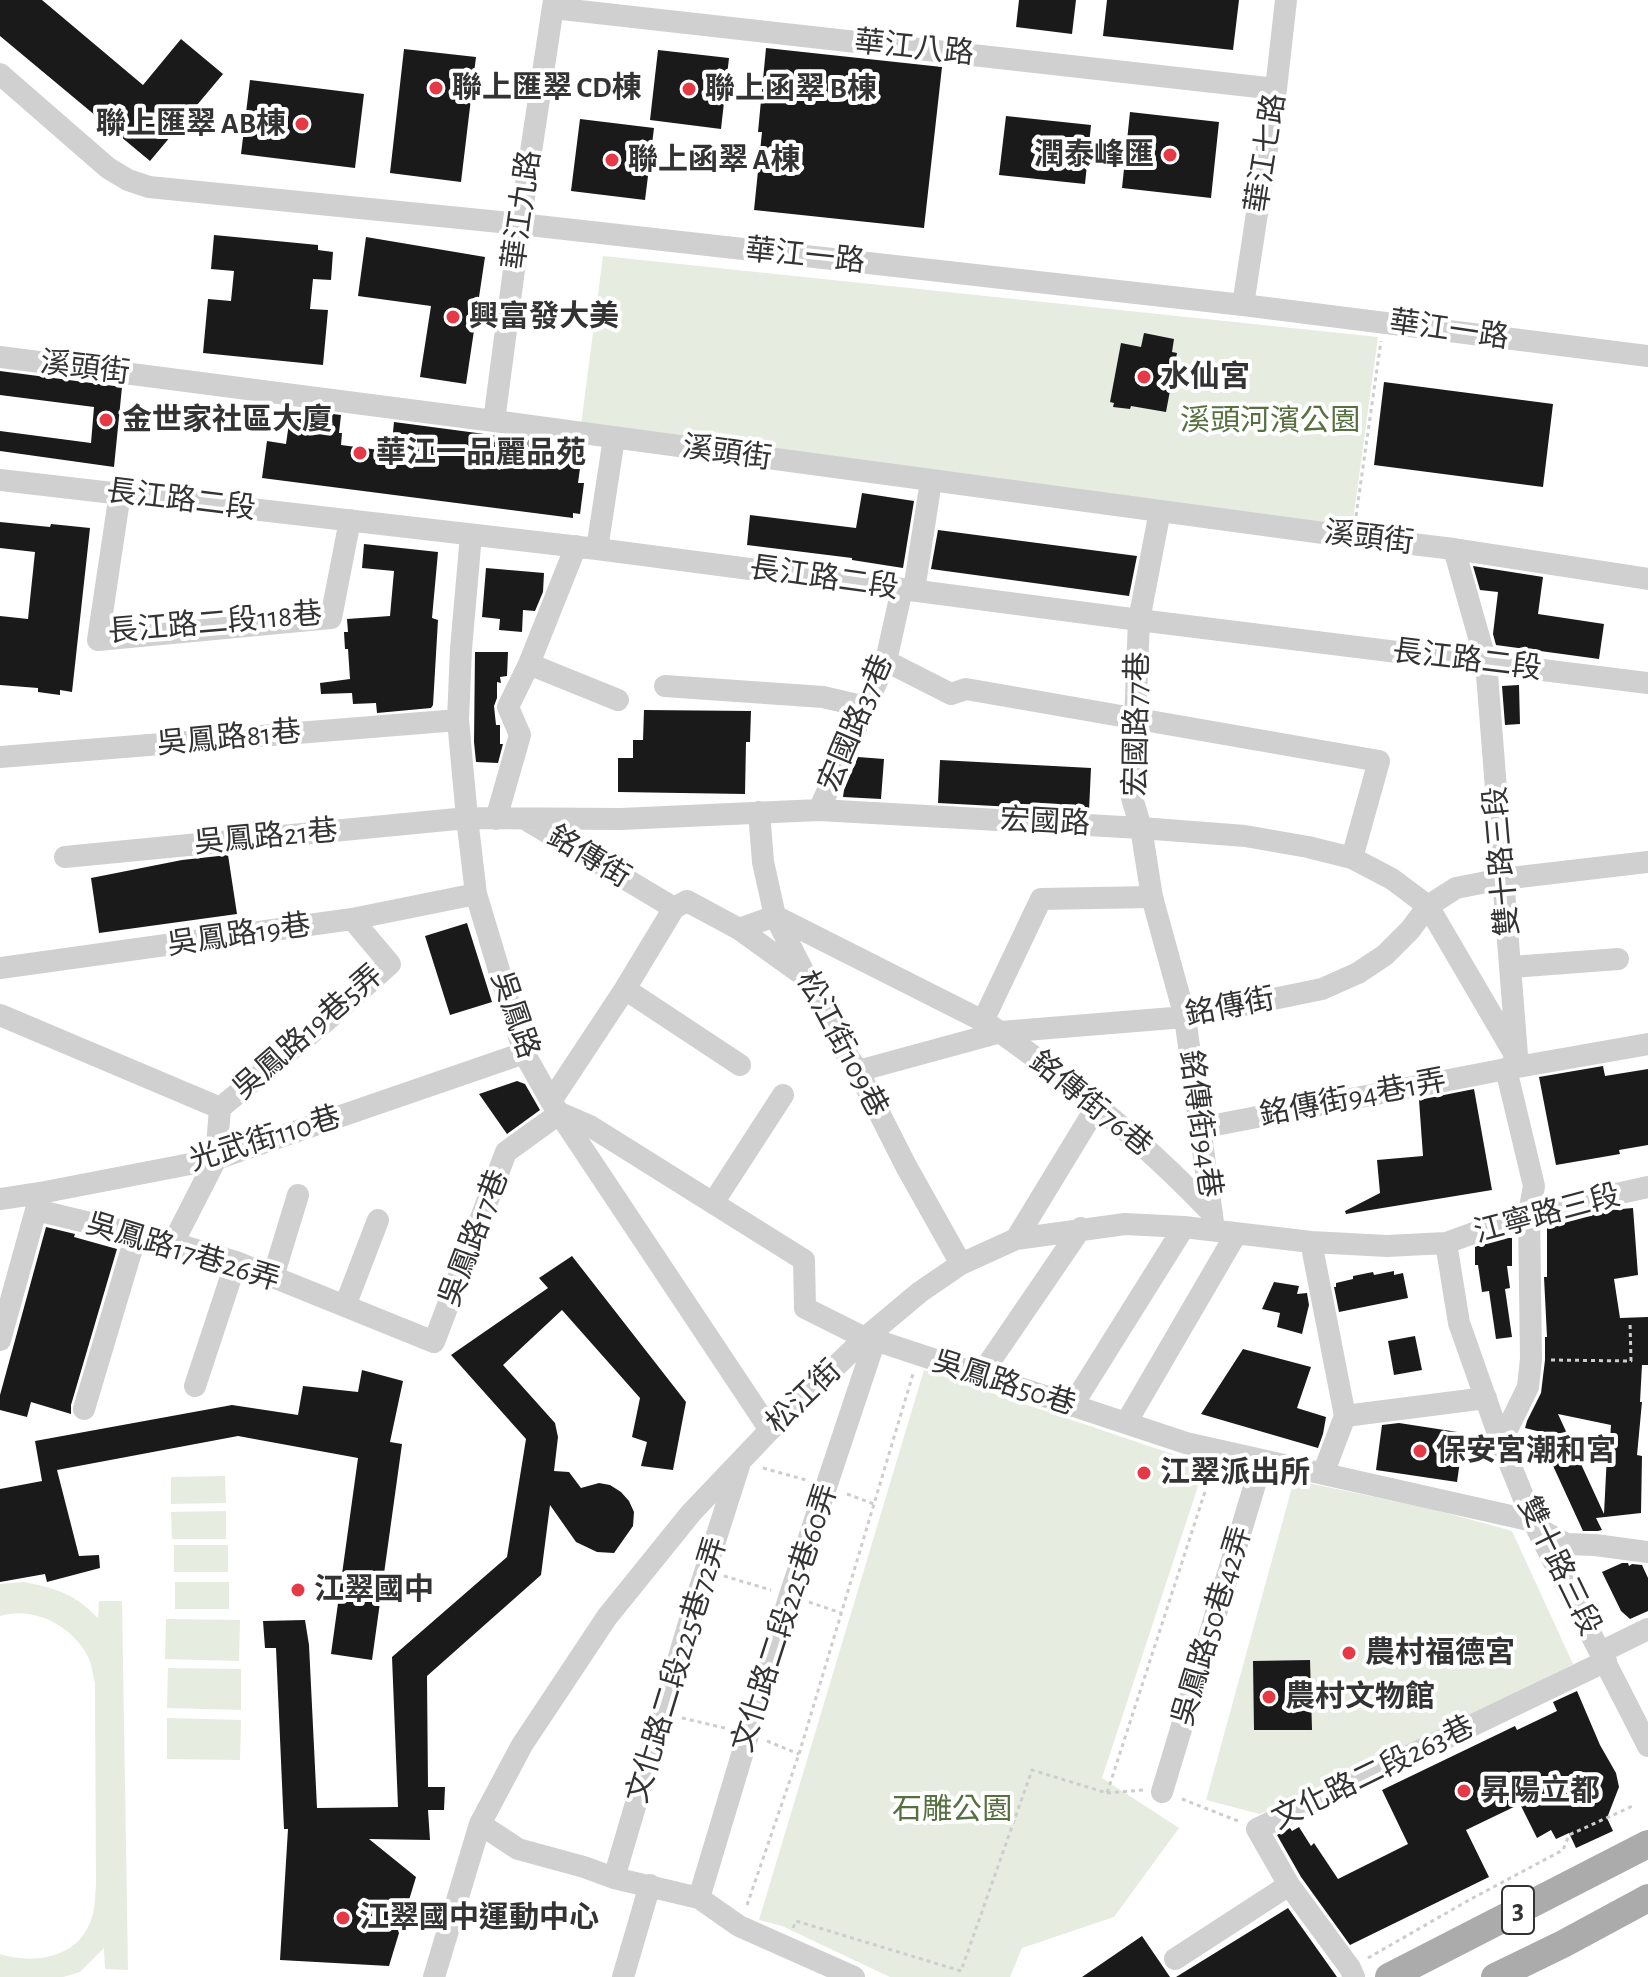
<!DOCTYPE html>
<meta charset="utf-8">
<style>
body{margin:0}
canvas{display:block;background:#fff}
</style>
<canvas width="1648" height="1977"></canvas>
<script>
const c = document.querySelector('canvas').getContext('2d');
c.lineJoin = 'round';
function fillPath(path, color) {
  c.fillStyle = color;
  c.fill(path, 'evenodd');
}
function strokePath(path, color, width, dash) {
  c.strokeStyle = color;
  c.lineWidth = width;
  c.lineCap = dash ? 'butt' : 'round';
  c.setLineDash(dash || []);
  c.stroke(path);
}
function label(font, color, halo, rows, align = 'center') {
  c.font = font + ' "Alegreya Sans","Noto Sans TC",sans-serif';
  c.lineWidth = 8;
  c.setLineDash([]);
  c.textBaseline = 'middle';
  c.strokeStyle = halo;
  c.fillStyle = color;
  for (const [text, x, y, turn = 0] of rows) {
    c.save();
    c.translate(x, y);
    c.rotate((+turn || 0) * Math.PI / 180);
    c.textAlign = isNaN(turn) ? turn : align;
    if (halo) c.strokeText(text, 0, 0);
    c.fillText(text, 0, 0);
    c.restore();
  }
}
fillPath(new Path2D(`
 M 603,256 L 1378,337 L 1352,528 L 581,425 Z
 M 924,1370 L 1205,1465 L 1102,1778 L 1179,1828 L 1114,1917 L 1022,1948 L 1010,1977 L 890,1977 L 782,1926 L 759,1920 Z
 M 225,1476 L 226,1503 L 171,1504 L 171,1477 Z
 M 1294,1480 L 1436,1510 L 1512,1531 L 1573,1664 L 1332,1786 L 1260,1814 L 1206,1800 Z
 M 226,1511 L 226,1539 L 172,1539 L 171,1512 Z
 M 174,1545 L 228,1545 L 228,1572 L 174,1572 Z
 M 24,1582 C 58,1589 73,1593 98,1618 L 99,1601 L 122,1601 L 128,1970 L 105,1969 L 104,1948 L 80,1972 L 63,1977 L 0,1977 L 0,1954 C 31,1964 73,1959 88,1927 C 95,1914 95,1899 96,1884 L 95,1683 C 93,1676 92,1666 89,1659 C 75,1627 34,1605 0,1616 L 0,1584 Z
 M 175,1582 L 229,1582 L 229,1609 L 175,1609 Z
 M 166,1619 L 240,1620 L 239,1661 L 165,1659 Z
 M 168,1668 L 241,1669 L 241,1710 L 167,1708 Z
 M 167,1718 L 241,1720 L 240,1760 L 167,1759 Z`), '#e6ecdf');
fillPath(new Path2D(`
 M 0,0 L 42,0 L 143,85 L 181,39 L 223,74 L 150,161 L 0,36 Z
 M 1019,0 L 1076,0 L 1072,34 L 1016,27 Z
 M 1107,0 L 1239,0 L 1233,50 L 1103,36 Z
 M 766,48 L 942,67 L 924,228 L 754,210 L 762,132 L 758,132 Z
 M 404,49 L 476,57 L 461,182 L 390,173 Z
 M 658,50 L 729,58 L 721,129 L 650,120 Z
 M 250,80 L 364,94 L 355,168 L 241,154 Z
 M 1130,112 L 1219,122 L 1211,198 L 1122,188 Z
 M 1006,116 L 1091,125 L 1085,184 L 999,175 Z
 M 580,119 L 654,128 L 645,200 L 571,191 Z
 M 214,235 L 318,245 L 318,250 L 333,252 L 331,280 L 313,279 L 310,309 L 328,310 L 323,365 L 203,353 L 208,299 L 231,301 L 234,271 L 211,269 Z
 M 366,237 L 485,257 L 466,384 L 420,377 L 431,306 L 358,296 Z
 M 1144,333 L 1174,339 L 1172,352 L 1177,353 L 1166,412 L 1131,406 L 1130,409 L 1113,407 L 1114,403 L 1110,402 L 1121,343 L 1141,347 Z
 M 0,371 L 122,387 L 114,467 L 0,451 L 0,431 L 91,443 L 94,407 L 0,395 Z
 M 1384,382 L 1553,404 L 1543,487 L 1374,465 Z
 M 291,409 L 341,415 L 339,433 L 342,433 L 341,445 L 387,451 L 389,441 L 392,442 L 394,422 L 545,442 L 543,456 L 581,461 L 578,483 L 584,483 L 580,514 L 573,513 L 573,518 L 262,478 L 267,441 L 286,444 Z
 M 862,493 L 914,501 L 903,568 L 852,560 L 852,558 L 747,545 L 750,515 L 856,528 Z
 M 0,522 L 50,527 L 51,524 L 90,528 L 72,692 L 60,690 L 60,695 L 38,692 L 38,688 L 0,685 L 0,616 L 28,619 L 35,552 L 0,548 Z
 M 938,530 L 1137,556 L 1129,596 L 931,569 Z
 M 364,544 L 438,552 L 432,618 L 438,620 L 433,705 L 431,708 L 377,713 L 376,703 L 353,704 L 352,693 L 321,694 L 320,683 L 350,679 L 348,649 L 345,649 L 344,632 L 348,632 L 347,619 L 390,616 L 394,571 L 362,568 Z
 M 1473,566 L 1543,577 L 1538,614 L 1604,624 L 1599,659 L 1496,645 L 1493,634 L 1498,592 L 1480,590 Z
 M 486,568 L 544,573 L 543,592 L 535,611 L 523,610 L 522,632 L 499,630 L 500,619 L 482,617 Z
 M 475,652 L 508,652 L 507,676 L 500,677 L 501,683 L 497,682 L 497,698 L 494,706 L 496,725 L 500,725 L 500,744 L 503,744 L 498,763 L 476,762 L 474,742 Z
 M 1519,685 L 1520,724 L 1505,725 L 1502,686 Z
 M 644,710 L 751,711 L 750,742 L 746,742 L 745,794 L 618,792 L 618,758 L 633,758 L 633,740 L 643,740 Z
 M 858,757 L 884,759 L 881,799 L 843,797 L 844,790 Z
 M 940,760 L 1091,768 L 1089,811 L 938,803 Z
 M 228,855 L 237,914 L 99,933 L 91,878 L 182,860 Z
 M 467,923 L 492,1002 L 450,1015 L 425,936 Z
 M 1603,1066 L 1605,1076 L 1648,1069 L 1648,1145 L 1619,1150 L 1620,1154 L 1556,1165 L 1539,1077 Z
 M 517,1081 L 525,1084 L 540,1110 L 507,1134 L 479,1094 Z
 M 1474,1089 L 1492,1190 L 1346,1214 L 1345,1211 L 1380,1193 L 1377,1160 L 1423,1156 L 1419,1100 Z
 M 1633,1208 L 1638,1275 L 1614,1279 L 1620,1318 L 1648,1317 L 1648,1365 L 1642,1365 L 1640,1402 L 1642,1402 L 1637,1455 L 1642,1456 L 1641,1513 L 1596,1518 L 1602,1530 L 1598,1531 L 1583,1531 L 1537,1431 L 1525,1428 L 1527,1421 L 1541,1393 L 1545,1360 L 1545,1337 L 1547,1337 L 1544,1277 L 1547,1277 L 1547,1223 L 1575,1217 L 1592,1216 L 1592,1214 L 1610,1210 ZM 1558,1414 L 1611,1425 L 1609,1454 L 1607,1454 L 1604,1514 Z
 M 46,1227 L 75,1234 L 74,1237 L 117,1249 L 71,1405 L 71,1414 L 31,1402 L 27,1417 L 0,1410 L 0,1395 Z
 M 1500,1238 L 1512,1238 L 1512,1266 L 1507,1266 L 1510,1288 L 1505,1289 L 1512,1337 L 1496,1339 L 1489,1291 L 1482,1292 L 1478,1265 L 1475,1265 L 1475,1247 Z
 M 572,1256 L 686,1402 L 673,1470 L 641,1466 L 647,1442 L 632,1437 L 640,1398 L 562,1310 L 503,1365 L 555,1423 L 558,1437 L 554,1471 L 569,1472 L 581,1488 L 599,1483 L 610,1485 L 621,1492 L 629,1501 L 634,1512 L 633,1526 L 614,1553 L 597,1552 L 576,1542 L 550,1505 L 541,1575 L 427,1676 L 428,1787 L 445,1787 L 444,1810 L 428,1810 L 430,1840 L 369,1839 L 416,1877 L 389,1966 L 280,1960 L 288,1829 L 284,1829 L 276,1648 L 265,1648 L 263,1621 L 305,1620 L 309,1645 L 317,1808 L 398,1807 L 392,1657 L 507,1557 L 526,1439 L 451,1355 L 548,1288 L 539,1278 Z
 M 1394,1271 L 1394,1275 L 1403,1273 L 1408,1298 L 1339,1312 L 1334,1287 L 1336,1287 L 1336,1283 L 1353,1279 L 1353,1276 L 1373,1272 L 1374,1275 Z
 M 1274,1282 L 1299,1286 L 1297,1294 L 1307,1293 L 1309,1305 L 1302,1334 L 1277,1327 L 1280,1313 L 1262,1309 Z
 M 1415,1336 L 1422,1370 L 1394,1375 L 1388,1341 Z
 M 1243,1349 L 1311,1367 L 1297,1408 L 1326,1417 L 1323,1434 L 1318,1448 L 1201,1414 Z
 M 362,1370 L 403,1381 L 390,1442 L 402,1444 L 372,1660 L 331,1654 L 358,1458 L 238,1436 L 57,1470 L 79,1556 L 99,1555 L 100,1568 L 47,1582 L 45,1574 L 0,1582 L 0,1489 L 42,1481 L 35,1441 L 232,1405 L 298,1415 L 303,1386 L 358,1392 Z
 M 1399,1423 L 1464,1433 L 1457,1482 L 1376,1470 L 1382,1425 Z
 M 1622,1563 L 1628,1563 L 1629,1566 L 1632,1564 L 1642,1565 L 1648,1578 L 1648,1611 L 1630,1619 L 1621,1611 L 1602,1572 Z
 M 1310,1660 L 1312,1730 L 1254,1730 L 1253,1661 Z
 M 1577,1691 L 1600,1745 L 1616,1773 L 1619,1787 L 1607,1818 L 1613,1831 L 1576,1848 L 1569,1833 L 1556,1839 L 1551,1830 L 1537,1838 L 1520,1804 L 1466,1830 L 1489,1877 L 1350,1945 L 1301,1877 L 1277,1835 L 1290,1828 L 1292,1831 L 1299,1827 L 1311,1846 L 1314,1843 L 1338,1879 L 1408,1844 L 1382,1790 L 1515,1726 L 1517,1730 L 1557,1711 L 1553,1702 Z
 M 1288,1908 L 1337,1977 L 1176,1977 Z
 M 1142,1936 L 1170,1977 L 1082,1977 Z`), '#1a1a1a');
strokePath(new Path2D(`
 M 1356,516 L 1381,341
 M 1551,1360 L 1631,1361 L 1630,1321
 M 763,1468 L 806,1480
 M 847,1494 L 874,1504
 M 724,1576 L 771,1590
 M 809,1602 L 841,1613
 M 682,1718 L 729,1729
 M 767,1741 L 799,1754
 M 1107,1793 L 1143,1790
 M 1182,1799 L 1238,1821
 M 747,1905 L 799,1754 L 913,1374
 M 793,1928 L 796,1921 L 961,1971 L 1032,1770 L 1107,1793 L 1212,1470
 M 1368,1958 L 1469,1900 L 1563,1850 L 1569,1835 L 1635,1805`), '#cdcdcd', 3, [4, 4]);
strokePath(new Path2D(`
 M 553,8 L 1276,89
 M 0,74 L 108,168 L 128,180 L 149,187 L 520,224 L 1243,305 L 1648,356
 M 1243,305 L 1276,89 L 1286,0
 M 0,357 L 494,421 L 1353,537 L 1454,549 L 1648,579
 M 494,421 L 520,224 L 554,0
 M 0,480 L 597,549 L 1139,620 L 1648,683
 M 120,493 L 98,640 L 331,618 L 350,520
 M 1160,511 L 1139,620 L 1132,798 L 1141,828 L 1152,897 L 1185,1017 L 1214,1230
 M 471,535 L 461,649 L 458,720 L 467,818 L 476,894 L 524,1053 L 551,1101 L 770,1430
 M 597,549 L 614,438
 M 1454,549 L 1486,662 L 1517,1055
 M 914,590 L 931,481
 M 886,661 L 951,694 L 966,689 L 1379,761 L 1352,858
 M 529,664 L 618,700
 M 665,686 L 823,697 L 866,707
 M 0,757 L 458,720
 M 819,810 L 886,661 L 902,589
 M 759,812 L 763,862 L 775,916 L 843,1049 L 858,1071 L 906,1166 L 961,1264
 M 496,819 L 520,735 L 508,707 L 529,664 L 576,546
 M 525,819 L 674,908 L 687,901 L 739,929 L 803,975
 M 65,857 L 467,818 L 621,819 L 819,810 L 1141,828 L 1245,836 L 1308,847 L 1352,858 L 1392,879 L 1428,906 L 1518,1060
 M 739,929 L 775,916 L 983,1021 C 1006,1035 1027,1052 1049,1068 C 1107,1112 1161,1160 1212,1213
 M 1512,967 L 1618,959
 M 0,968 L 352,919 L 476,894
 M 625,989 L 740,1065
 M 0,1015 L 220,1108
 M 983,1021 L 1041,899 L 1152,897
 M 858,1071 L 1001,1032 L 1185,1017 L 1322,989 L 1358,973 L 1385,955 L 1410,930 L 1428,906 L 1456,888 L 1502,879 L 1648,862
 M 551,1101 L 625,989 L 674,908
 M 220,1108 L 326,1021 L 390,964 L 352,919
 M 1200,1128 L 1506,1069 L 1648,1044
 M 40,1193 L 36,1210 L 173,1243 L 236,1262 L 434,1342 L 506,1152 L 560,1113 L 590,1126 L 804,1260 L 805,1308 L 865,1338 L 875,1340 L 1186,1443 L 1533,1521
 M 0,1199 L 40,1193 L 216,1159 L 524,1053
 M 713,1203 L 783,1095
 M 1016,1239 L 1097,1106
 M 1311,1242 L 1345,1416 L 1323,1474
 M 173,1243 L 216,1159 L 220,1108
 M 1446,1243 L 1459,1323 L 1501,1442 L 1533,1521 L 1648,1746
 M 273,1277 L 298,1195
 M 345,1306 L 378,1220
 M 0,1340 L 36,1210
 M 980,1376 L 1081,1228
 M 195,1386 L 236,1262
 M 1072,1406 L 1184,1227
 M 84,1409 L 136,1235
 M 1345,1416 L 1486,1398
 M 1126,1423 L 1236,1234
 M 1501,1442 L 1528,1387 L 1531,1359 L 1529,1213 L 1534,1186 L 1506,1069 L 1518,1060
 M 1537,1528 L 1566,1544 L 1595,1545 L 1648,1552
 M 1601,1652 L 1648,1629
 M 1162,1792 L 1262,1461
 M 480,1824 L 518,1849 L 584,1867 L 614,1878 L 699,1898 L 739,1926 L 854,1977
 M 614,1878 L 691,1616 L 739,1466
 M 699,1898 L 790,1595 L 875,1340
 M 1175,1959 L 1289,1885
 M 434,1977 L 480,1824 L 522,1745 L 607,1617 L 691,1513 L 770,1430 L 865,1338 L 920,1292 L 961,1264 L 1016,1239 L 1125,1224 L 1184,1227 L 1311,1242 L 1387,1246 L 1446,1243 L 1529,1213 L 1648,1187
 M 623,1977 L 650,1885
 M 1354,1977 L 1350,1968 L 1289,1885 L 1257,1829 L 1606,1661`), '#d0d0d0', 22);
strokePath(new Path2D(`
 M 1389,1977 L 1648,1844
 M 1495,1977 L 1563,1944 L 1648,1898`), '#ababab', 28);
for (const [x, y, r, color] of [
 [436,88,8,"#e63946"],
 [689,89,8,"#e63946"],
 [302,124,8,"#e63946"],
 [1170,155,8,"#e63946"],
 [612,160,8,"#e63946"],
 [453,317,8,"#e63946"],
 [1144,377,8,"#e63946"],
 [106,420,8,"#e63946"],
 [360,453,8,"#e63946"],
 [1420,1451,8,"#e63946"],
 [1144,1473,8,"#e63946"],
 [298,1590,8,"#e63946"],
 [1349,1653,8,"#e63946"],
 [1269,1697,8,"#e63946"],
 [1464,1791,8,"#e63946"],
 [343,1918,8,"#e63946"]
]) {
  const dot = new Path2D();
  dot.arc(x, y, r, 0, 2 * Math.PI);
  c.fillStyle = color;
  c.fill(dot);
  strokePath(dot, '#fff', 3);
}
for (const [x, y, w] of [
 [1518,1910,32]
]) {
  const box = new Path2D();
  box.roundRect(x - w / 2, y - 24, w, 48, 6);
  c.fillStyle = '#fff';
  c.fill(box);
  strokePath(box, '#333', 2);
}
label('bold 28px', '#333', null, [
 ["3",1518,1910]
]);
label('30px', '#333', '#fff', [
 ["華江八路",914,48,6],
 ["華江七路",1266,153,-81],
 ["華江九路",522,210,-82],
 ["華江一路",805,256,6],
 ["華江一路",1449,330,8],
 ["溪頭街",85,368,7],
 ["溪頭街",727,453,8],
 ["長江路二段",181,500,7],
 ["溪頭街",1369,538,7],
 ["長江路二段",824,578,8],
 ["長江路二段118巷",215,623,-5],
 ["長江路二段",1467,660,7],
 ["宏國路37巷",856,723,-67],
 ["宏國路77巷",1137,724,-89],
 ["吳鳳路81巷",229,738,-5],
 ["宏國路",1045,822,3],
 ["吳鳳路21巷",266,837,-5],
 ["銘傳街",589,857,31],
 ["雙十路三段",1502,861,-95],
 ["吳鳳路19巷",239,935,-8],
 ["銘傳街",1230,1007,-11],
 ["吳鳳路",515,1015,71],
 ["吳鳳路19巷5弄",308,1032,-41],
 ["松江街109巷",842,1044,62],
 ["銘傳街94巷1弄",1353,1098,-11],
 ["銘傳街76巷",1091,1104,39],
 ["銘傳街94巷",1200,1124,82],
 ["光武街110巷",265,1139,-17],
 ["江寧路三段",1547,1214,-15],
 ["吳鳳路17巷",474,1238,-69],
 ["吳鳳路17巷26弄",183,1252,17],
 ["吳鳳路50巷",1004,1383,18],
 ["松江街",804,1397,-44],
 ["雙十路三段",1559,1566,64],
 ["文化路二段225巷60弄",785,1618,-72],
 ["吳鳳路50巷42弄",1212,1626,-73],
 ["文化路二段225巷72弄",677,1670,-73],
 ["文化路二段263巷",1373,1773,-26]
]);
label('bold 30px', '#333', '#fff', [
 ["聯上匯翠 CD棟",452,88],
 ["聯上函翠 B棟",705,89],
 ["聯上匯翠 AB棟",286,124,"right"],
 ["潤泰峰匯",1154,155,"right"],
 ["聯上函翠 A棟",628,160],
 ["興富發大美",469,317],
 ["水仙宮",1160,377],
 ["金世家社區大廈",122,420],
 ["華江一品麗品苑",376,453],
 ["保安宮潮和宮",1436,1451],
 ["江翠派出所",1160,1473],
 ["江翠國中",314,1590],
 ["農村福德宮",1365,1653],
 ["農村文物館",1285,1697],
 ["昇陽立都",1480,1791],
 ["江翠國中運動中心",359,1918]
], 'left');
label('30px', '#56703f', '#fff', [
 ["溪頭河濱公園",1270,421],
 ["石雕公園",952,1810]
]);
</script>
